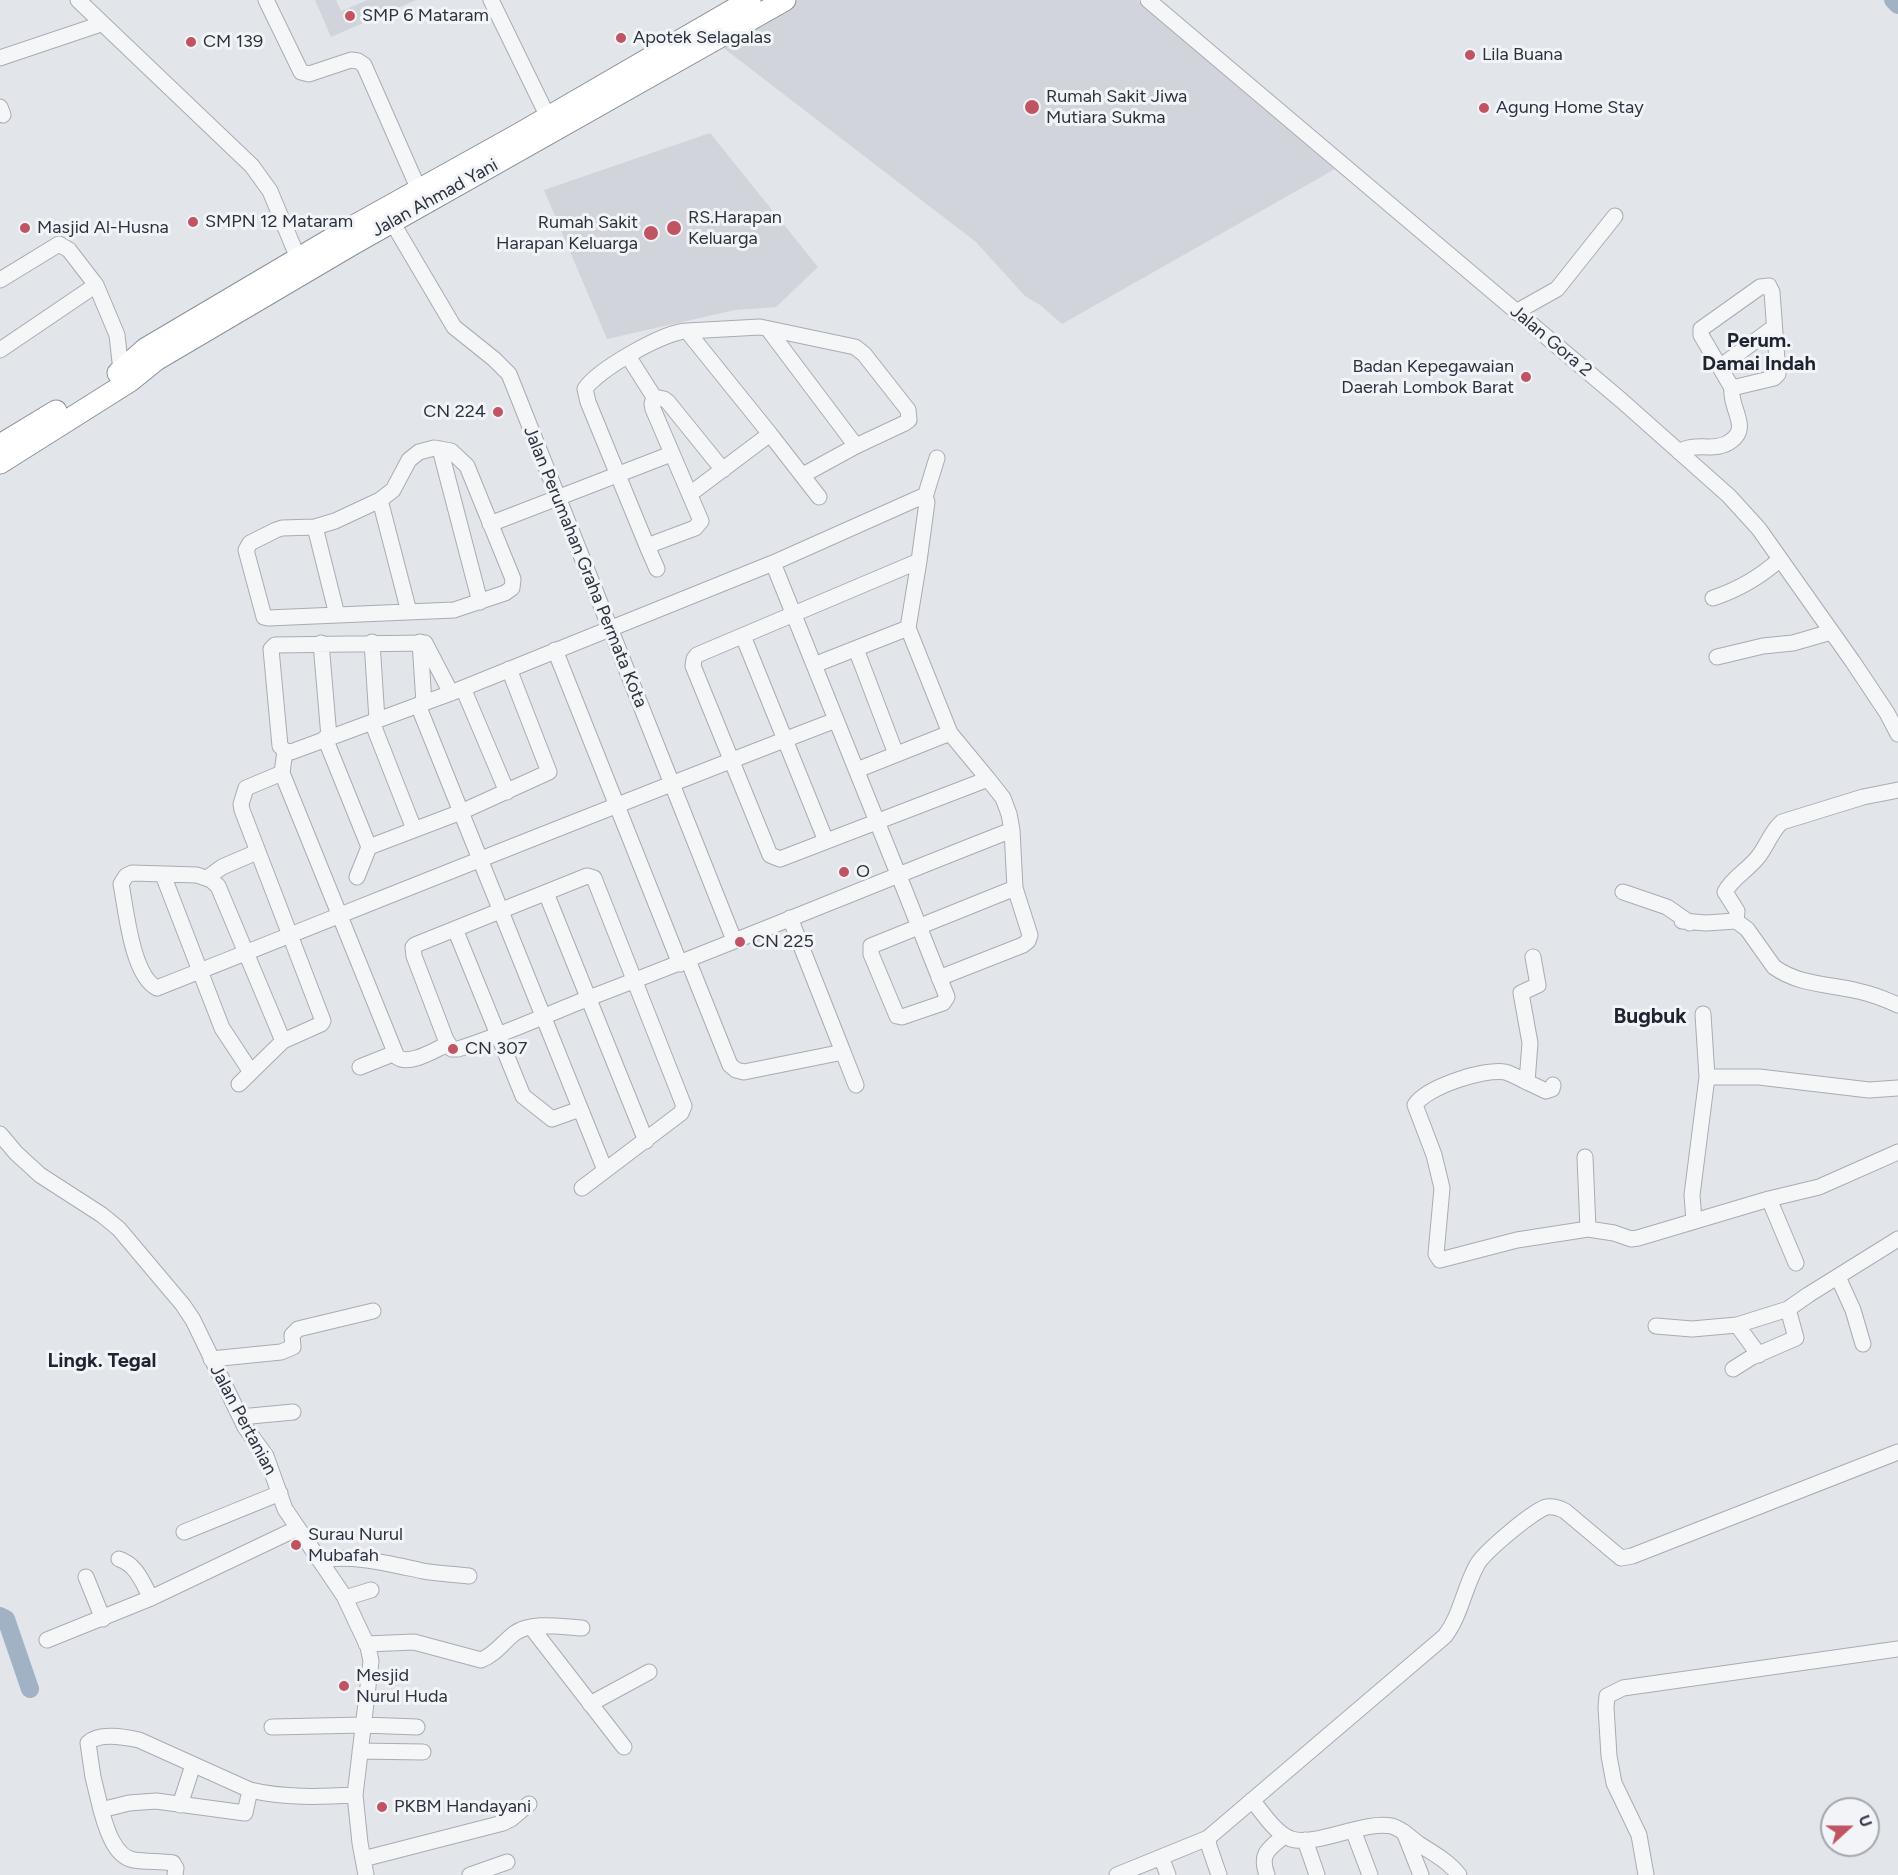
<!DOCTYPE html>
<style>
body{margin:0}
#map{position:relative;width:1898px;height:1875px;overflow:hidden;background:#e2e5e9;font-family:Figtree,sans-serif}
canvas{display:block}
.north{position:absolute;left:1820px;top:1797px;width:60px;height:60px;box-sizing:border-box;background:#f2f4f7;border:2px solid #a3a7ae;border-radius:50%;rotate:69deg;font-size:16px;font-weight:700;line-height:24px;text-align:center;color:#2c3340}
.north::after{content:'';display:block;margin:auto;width:21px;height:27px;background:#c15463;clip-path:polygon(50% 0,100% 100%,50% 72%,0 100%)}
</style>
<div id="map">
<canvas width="1898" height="1875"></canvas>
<div class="north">U</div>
</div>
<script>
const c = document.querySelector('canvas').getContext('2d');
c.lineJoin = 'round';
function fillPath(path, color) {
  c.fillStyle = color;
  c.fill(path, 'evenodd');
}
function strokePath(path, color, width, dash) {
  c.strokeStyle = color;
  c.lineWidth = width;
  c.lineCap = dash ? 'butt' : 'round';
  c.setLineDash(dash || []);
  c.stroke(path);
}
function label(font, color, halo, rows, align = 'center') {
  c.font = font + ' Figtree,sans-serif';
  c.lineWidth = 6;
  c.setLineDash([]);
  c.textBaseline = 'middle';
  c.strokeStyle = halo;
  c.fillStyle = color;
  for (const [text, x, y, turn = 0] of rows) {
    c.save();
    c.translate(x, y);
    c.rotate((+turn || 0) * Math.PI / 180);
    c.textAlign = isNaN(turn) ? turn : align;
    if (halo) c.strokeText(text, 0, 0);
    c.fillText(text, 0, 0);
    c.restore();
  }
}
fillPath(new Path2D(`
 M 315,0 L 336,0 L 341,11 L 368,0 L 416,0 L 331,37 Z
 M 798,0 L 1137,0 L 1335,169 L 1062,324 L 1040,305 L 1025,296 L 976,242 L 721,46 Z
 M 710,133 L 818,267 L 776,307 L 735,310 L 607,339 L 544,190 Z`), '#d1d4db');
strokePath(new Path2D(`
 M 1893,0 L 1898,5
 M 0,1616 L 6,1619 L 30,1689`), '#a1b2c5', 18);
const minor = new Path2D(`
 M 78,0 L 252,166 L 270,191 L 298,258
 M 266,0 L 301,72 L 309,74 L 351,60 L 358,61 L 364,65 L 419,190
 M 491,0 L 548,117
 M 1148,0 L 1621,400 L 1729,496 L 1759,529 L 1853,662 L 1887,713 L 1898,734
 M 0,58 L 101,24
 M 0,107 L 3,115
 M 392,222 L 454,327 L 494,359 L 509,374 L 734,940
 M 0,280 L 59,244 L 69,250 L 96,285 L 0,350
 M 96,285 L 117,335 L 121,371
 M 1769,286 L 1772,292 L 1778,374 L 1774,378 L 1732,388 L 1701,335 L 1701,329 L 1760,287 Z
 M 1516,312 L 1557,289 L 1615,216
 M 768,329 L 856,446
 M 687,331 L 760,327 L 855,347 L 864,354 L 908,410 L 909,420 L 905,423 L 856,446 L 803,475
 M 628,356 L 654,397 L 664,399 L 668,402 L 723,470
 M 1721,366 L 1774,327
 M 654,397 L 652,404 L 653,409 L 701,521 L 695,528 L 647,546 L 588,402 L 585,389 C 597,370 665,331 687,331 L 770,434 L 690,494
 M 770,434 L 819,497
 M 434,448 L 451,451 L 467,466 L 513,579 L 512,588 L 505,593 L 454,610 L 268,618 L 264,617 L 246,550 L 250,543 L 276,530 L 282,528 L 315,527 L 335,521 L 380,500 L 393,490 L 409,460 L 419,452 Z
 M 440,449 L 480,602
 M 1679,452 C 1695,441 1715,453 1731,441 C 1751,427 1729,408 1732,388
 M 925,497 L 937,458
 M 380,500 L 409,612
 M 490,524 L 671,454
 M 315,527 L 337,615
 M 647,546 L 657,569
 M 773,563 C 831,708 890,852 947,997 L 943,1003 L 902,1017 L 897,1016 L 871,954 L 871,946 L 1015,888
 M 1713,598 C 1737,590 1760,577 1779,560
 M 908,628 L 950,733
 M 743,636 L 826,841
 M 372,642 L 377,720
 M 420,642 L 424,703
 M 321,643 L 329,737
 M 856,649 L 896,754
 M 555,650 L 680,964
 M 1717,657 L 1763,646 L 1793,643 L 1831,632
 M 814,665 L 908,628 L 919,561 L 697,655 L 694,659 L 693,666 L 770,855 L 780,859 L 988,779 L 950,733 L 857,770
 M 463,688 L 507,792
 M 418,705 L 605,1170
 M 372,722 L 414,829
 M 325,738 L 369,847
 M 285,751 L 291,752 L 451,693 L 773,563 L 921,497 L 925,497 L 927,502 L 919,561
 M 282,773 L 246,788 L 241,804 L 242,810 L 323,1021 L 321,1024 L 283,1041
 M 1898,790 L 1863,797 L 1782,822 C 1771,831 1767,846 1758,857 C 1748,870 1732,878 1725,892 L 1737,911 L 1736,921 L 1747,929 L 1774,967 C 1799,985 1829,984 1858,991 C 1872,994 1885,999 1898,1005
 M 163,875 L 222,1028 L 251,1072
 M 357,877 L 369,847 L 461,812 L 549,772 L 509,669
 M 207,878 L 222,867 L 257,852
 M 1623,892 L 1667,907 L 1690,923
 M 546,893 L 646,1141
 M 1682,921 L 1706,923 L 1736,921
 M 455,929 L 523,1096 L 552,1119 L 580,1109
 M 1533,957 L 1538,985 L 1521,993 L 1530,1043 L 1527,1082 C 1520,1079 1513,1074 1505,1072 C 1485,1068 1426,1087 1415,1105 L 1434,1155 L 1442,1188 L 1436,1254 L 1440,1260 L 1517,1240 L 1588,1229 L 1614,1233 L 1631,1239 L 1638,1238 L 1769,1199 L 1819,1187 L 1898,1152
 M 688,960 L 730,1065 L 736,1070 L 744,1072 L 843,1052 L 790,918
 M 939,978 L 1023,945 L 1028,941 L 1030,935 L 1015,888 L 1012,830 L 1009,814 L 1003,798 L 988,779
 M 448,1044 C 434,1050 410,1066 397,1057 L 282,773 L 285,751 L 280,746 L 271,649 L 275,645 L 425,643 L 451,693
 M 843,1052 L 856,1085
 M 360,1067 L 395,1053
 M 1707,1077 L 1759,1077 L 1869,1090 L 1898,1088
 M 1527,1082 L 1546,1091 L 1552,1089 L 1553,1085
 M 239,1084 L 283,1041 L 218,886 L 211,880 L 197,875 L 132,873 L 126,876 L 121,884 C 126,909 132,976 157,988 C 384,898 609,807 836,720
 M 0,1134 L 16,1153 L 40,1175 L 102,1215 L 119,1229 L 183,1305 L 193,1320 L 245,1427 L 266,1456 L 285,1509 L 344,1596 L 368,1647 L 371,1661 L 355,1795 L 360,1843 L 366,1875
 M 1585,1157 L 1588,1229
 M 582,1188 L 681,1113 L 684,1106 L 594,878 L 587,876 L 415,945 L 413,947 L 414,956 L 446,1040 L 452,1049 L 458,1049 C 503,1035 546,1015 589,998 C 731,944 871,885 1012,830
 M 1769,1199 L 1796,1263
 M 1694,1221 L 1692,1195 L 1707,1077 L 1703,1014
 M 1838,1277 L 1853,1310 L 1863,1344
 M 1737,1325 L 1759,1355
 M 1656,1326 L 1692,1329 L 1737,1325 L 1788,1309 L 1808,1295 L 1898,1239
 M 211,1359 L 281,1352 L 293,1347 L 292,1335 L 298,1329 L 373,1311
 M 1733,1369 L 1752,1357 L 1796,1338 L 1788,1309
 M 240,1417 L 293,1412
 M 184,1532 L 280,1493
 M 119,1559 C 137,1565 142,1582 151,1598
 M 320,1560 C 353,1554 390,1564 423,1571 C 438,1574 454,1574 469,1576
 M 86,1577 L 103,1619
 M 345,1598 L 371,1590
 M 531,1627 L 624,1747
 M 47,1640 L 151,1598 L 298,1528
 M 366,1644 L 414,1642 L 481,1660 C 495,1655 504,1641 515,1633 C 532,1621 562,1627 582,1628
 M 590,1704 L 649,1672
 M 272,1727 L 363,1725 L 417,1727
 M 360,1751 L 423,1752
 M 250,1790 L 245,1813 L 156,1801 L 129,1803 L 101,1810 L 93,1777 L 88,1743 C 99,1732 125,1737 139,1740 L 250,1790 C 284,1798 319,1797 355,1795
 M 1252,1800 C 1263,1813 1275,1833 1291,1839 C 1316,1847 1364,1820 1392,1826 C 1402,1829 1411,1838 1419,1844 C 1433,1853 1448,1861 1459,1875
 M 180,1805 L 193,1765
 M 101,1810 C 106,1827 114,1857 134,1860 C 147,1862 160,1861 173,1863 L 176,1868 L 175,1875
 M 1353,1830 L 1370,1875
 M 1404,1832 L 1421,1875
 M 1305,1840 L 1317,1875
 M 1161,1857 L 1168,1875
 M 363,1859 L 503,1823 L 511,1819 L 529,1804
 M 470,1875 L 507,1862
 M 1117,1875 L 1208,1838
 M 1219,1875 L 1209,1846 L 1208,1838 L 1445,1636 C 1461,1615 1464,1588 1477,1565 C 1483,1553 1535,1509 1547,1507 C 1554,1506 1559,1508 1565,1511 L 1621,1558 L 1632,1556 L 1898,1452
 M 1267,1875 C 1259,1853 1269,1849 1284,1836
 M 1646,1875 L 1639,1835 L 1614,1783 L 1609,1756 L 1606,1707 L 1607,1696 L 1623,1688 L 1898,1649`);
const highway = new Path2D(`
 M 118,373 L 145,349 L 343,232 L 519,134 L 750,0
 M 0,445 L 56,411
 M 0,463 L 130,381 L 156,360 L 353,244 L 785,0`);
strokePath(minor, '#a8acb3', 17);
strokePath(highway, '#8b929e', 23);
strokePath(minor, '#f5f6f8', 15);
strokePath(highway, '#fff', 21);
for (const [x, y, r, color] of [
 [350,16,6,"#c15463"],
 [621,38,6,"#c15463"],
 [191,42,6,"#c15463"],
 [1470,55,6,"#c15463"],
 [1032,107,8,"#c15463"],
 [1484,108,6,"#c15463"],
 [193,222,6,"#c15463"],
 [25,228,6,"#c15463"],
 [674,228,8,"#c15463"],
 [651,233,8,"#c15463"],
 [1526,377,6,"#c15463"],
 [498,412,6,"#c15463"],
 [844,872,6,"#c15463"],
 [740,942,6,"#c15463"],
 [453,1049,6,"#c15463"],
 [296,1545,6,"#c15463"],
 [344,1686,6,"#c15463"],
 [382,1807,6,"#c15463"]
]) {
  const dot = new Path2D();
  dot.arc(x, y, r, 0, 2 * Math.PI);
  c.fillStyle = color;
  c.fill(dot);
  strokePath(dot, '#f2f4f7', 2);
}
label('18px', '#2c3340', '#f2f4f7', [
 ["SMP 6 Mataram",362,16],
 ["Apotek Selagalas",633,38],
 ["CM 139",203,42],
 ["Lila Buana",1482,55],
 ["Rumah Sakit Jiwa",1046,97],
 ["Mutiara Sukma",1046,118],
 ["Agung Home Stay",1496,108],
 ["RS.Harapan",688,218],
 ["Keluarga",688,239],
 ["SMPN 12 Mataram",205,222],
 ["Rumah Sakit",638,223,"right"],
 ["Harapan Keluarga",638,244,"right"],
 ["Masjid Al-Husna",37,228],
 ["Badan Kepegawaian",1514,367,"right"],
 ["Daerah Lombok Barat",1514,388,"right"],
 ["CN 224",486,412,"right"],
 ["O",856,872],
 ["CN 225",752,942],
 ["CN 307",465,1049],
 ["Surau Nurul",308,1535],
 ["Mubafah",308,1556],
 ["Mesjid",356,1676],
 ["Nurul Huda",356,1697],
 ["PKBM Handayani",394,1807]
], 'left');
label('18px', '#2c3340', '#f2f4f7', [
 ["Jalan Ahmad Yani",435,198,-29],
 ["Jalan Gora 2",1551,341,40],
 ["Jalan Perumahan Graha Permata Kota",585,567,68],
 ["Jalan Pertanian",243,1420,62]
]);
label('bold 20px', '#1e2431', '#f2f4f7', [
 ["Perum.",1759,341],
 ["Damai Indah",1759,364],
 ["Lingk. Tegal",102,1361]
]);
label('bold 21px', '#1e2431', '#f2f4f7', [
 ["Bugbuk",1650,1017]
]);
</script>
